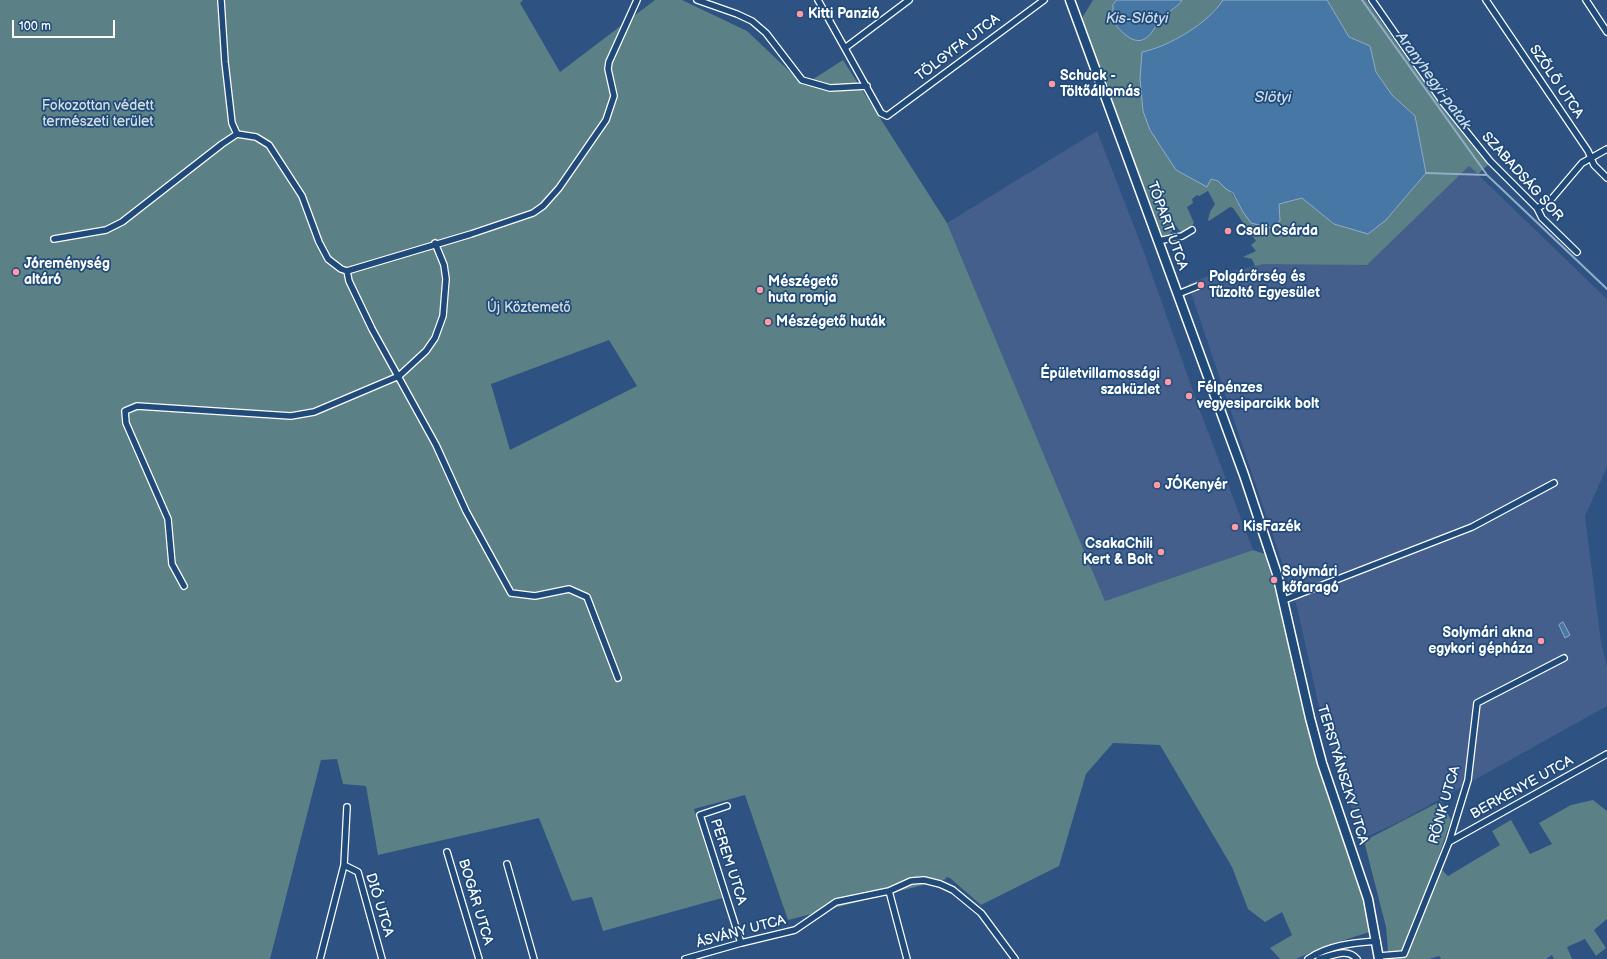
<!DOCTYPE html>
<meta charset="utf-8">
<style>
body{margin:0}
#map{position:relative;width:1607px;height:959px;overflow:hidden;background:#2e5281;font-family:"Balsamiq Sans",sans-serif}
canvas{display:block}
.scale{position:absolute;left:12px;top:20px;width:103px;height:18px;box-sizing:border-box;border:2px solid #fff;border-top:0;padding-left:5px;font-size:12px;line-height:14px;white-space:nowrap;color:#fff;-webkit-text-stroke:3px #1f4a7a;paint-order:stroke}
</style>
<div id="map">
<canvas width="1607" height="959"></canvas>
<div class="scale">100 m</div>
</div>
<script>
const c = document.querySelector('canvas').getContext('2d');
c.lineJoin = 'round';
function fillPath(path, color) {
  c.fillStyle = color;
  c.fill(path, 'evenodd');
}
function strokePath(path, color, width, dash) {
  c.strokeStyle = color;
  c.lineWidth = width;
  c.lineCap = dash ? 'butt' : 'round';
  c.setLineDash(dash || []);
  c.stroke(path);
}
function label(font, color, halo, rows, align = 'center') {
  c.font = font + ' "Balsamiq Sans",sans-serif';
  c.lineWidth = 3.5;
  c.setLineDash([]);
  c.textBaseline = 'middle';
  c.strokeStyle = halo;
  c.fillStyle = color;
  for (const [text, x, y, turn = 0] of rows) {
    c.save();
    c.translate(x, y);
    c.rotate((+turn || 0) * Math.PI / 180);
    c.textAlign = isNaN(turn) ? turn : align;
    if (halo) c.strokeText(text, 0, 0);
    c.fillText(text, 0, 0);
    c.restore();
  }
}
fillPath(new Path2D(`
 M 1097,131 L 1144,252 L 1199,408 L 1253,550 L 1105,601 L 947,223 Z
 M 1469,166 L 1607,299 L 1607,467 L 1585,516 L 1601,642 L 1607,666 L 1607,706 L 1399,822 L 1362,839 L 1323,725 L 1297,607 L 1188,284 L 1208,276 L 1264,264 L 1367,264 Z`), '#445f8b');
fillPath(new Path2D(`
 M 0,0 L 523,0 L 520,3 L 560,72 L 655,0 L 682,0 L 747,31 L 804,85 L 843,60 L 947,223 L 1105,601 L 1253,550 L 1265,554 L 1347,846 L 1373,931 L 1328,945 L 1296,959 L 1280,959 L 1270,948 L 1292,935 L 1282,912 L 1265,922 L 1248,909 L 1232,867 L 1160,745 L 1113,743 L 1086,774 L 1059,866 L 981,905 L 950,878 L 946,877 L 946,879 L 788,920 L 745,795 L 694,809 L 722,898 L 603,931 L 592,897 L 572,901 L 539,818 L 378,855 L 366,786 L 343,784 L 337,759 L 321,760 L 270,959 L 0,959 ZM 476,332 L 491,384 L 609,340 L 637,386 L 510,450 Z
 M 1093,0 L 1117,0 L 1113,5 L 1118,28 L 1134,40 L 1147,38 L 1163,17 L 1182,0 L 1223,0 C 1209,23 1169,47 1142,52 L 1206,187 L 1211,179 C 1227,183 1236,198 1243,212 L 1280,221 L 1279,204 L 1302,198 L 1334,224 L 1386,220 L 1426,173 L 1415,116 L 1392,95 L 1376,72 L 1370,46 L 1349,37 L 1327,0 L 1366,0 L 1441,106 L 1488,165 L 1478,174 L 1469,166 L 1367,265 L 1264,264 L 1255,266 L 1252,259 L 1243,257 L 1256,251 L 1251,245 L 1256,241 L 1233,208 L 1230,207 L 1209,221 L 1208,220 L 1210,212 L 1215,204 L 1208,191 L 1199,196 L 1197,195 L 1192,199 L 1193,203 L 1187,207 L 1194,223 L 1184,236 L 1176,226 L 1168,236 L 1162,236 L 1103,82 L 1082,18 Z
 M 1593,800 L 1607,811 L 1607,919 L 1594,930 L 1606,948 L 1596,956 L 1585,939 L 1567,947 L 1572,959 L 1554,959 L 1552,955 L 1546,959 L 1441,959 L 1439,956 L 1429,959 L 1397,959 L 1399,956 L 1388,951 L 1386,927 L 1364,841 L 1441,801 L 1451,820 L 1436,864 L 1448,876 L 1500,845 L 1492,831 L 1511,820 L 1530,854 L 1552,844 L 1539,823 L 1571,805 Z`), '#5b8085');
const water = new Path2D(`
 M 1117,0 L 1182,0 C 1178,7 1169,11 1163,16 C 1157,22 1153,34 1146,38 C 1134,47 1119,30 1113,21 L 1113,5 Z
 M 1223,0 L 1327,0 L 1349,37 L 1370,46 L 1376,72 L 1392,95 L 1415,116 L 1426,173 L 1386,220 L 1368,234 L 1334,224 L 1302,198 L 1279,204 L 1280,221 L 1271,228 L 1251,223 L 1243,212 L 1233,193 L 1226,189 L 1218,181 L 1211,179 L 1207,187 L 1176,170 L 1150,130 L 1143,111 L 1140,79 L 1142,52 C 1168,47 1209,23 1223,0 Z
 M 1563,622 L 1570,635 L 1565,638 L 1559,625 Z`);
fillPath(water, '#4777a4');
strokePath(water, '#91adc8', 1);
strokePath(new Path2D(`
 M 1362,0 L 1487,175 L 1607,289
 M 1426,173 L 1487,175`), '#91adc8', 2);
const minor = new Path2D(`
 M 221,0 L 225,62 L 232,123 L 237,134
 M 697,0 L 737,14 L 752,21 L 766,33 L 802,80 L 830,88 L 867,86
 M 818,0 L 881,113 L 887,116 L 1044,0
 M 1372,0 L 1442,101 L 1490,161 L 1537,208 L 1542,218 L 1577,252
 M 1486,0 L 1588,151 L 1594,165 L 1607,178
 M 1586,0 L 1607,32
 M 845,48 L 909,0
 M 1537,208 L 1549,202 L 1582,163 L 1607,149
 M 54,239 L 106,230 L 122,222 L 222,144 L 237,134 L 256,137 L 269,145 L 302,196 L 319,242 L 328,259 L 341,269 L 347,271 L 471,234 L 533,213 L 543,206 L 559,188 L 606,120 L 614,96 L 608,69 L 609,62 L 637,0
 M 1158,241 L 1182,236 L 1192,230
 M 347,271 L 349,281 L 372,329 L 436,445 L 466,511 L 511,593 L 535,596 L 569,589 L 587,597 L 618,678
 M 1178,294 L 1198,286
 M 184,586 L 172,564 L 168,519 L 126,423 L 125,411 L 137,406 L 291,416 L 314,412 L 399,376 L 426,351 L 435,338 L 443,316 L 446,279 L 444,265 L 435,243
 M 1284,600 L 1472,527 L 1554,483
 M 727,806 L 700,815 L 741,943
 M 1449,842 L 1607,754
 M 447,852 L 479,959
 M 507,864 L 534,959
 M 344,865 L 358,872 L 382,959
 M 889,891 L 907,959
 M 1379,956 L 1404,954 L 1449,842 L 1468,780 L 1477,703 L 1564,658
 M 320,959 L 344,865 L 347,807
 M 685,959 L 741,943 L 795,930 L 836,902 L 889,891 L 911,881 L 924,880 L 940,884 L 953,890 L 981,913 L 1015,959
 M 1308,959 C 1329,945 1352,943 1377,941
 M 1319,959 C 1332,956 1347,947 1357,959`);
const secondary = new Path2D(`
 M 1070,0 L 1244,475 L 1277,574 L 1310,718 L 1322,763 L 1368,899 L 1379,959`);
strokePath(minor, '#fff', 8);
strokePath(secondary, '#fff', 11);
strokePath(minor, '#1f4a7a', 5.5);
strokePath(secondary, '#1f4a7a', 8);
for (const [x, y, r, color] of [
 [800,14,4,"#ff9aa2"],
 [1052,84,4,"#ff9aa2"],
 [1228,231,4,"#ff9aa2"],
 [16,272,4,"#ff9aa2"],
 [1201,285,4,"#ff9aa2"],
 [760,290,4,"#ff9aa2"],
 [768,322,4,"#ff9aa2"],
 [1168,382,4,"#ff9aa2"],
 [1189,396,4,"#ff9aa2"],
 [1157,485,4,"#ff9aa2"],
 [1235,527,4,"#ff9aa2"],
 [1161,552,4,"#ff9aa2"],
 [1274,580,4,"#ff9aa2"],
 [1541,641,4,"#ff9aa2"]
]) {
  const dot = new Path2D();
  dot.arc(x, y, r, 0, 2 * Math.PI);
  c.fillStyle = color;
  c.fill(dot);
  strokePath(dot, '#1f4a7a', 1.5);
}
label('bold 14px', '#fff', '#1f4a7a', [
 ["Kitti Panzió",808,14],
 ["Schuck -",1060,76],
 ["Töltőállomás",1060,92],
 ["Csali Csárda",1236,231],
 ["Jóreménység",24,264],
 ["altáró",24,280],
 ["Polgárőrség és",1209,277],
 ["Tűzoltó Egyesület",1209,293],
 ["Mészégető",768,282],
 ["huta romja",768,298],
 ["Mészégető huták",776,322],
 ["Épületvillamossági",1160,374,"right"],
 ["szaküzlet",1160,390,"right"],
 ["Félpénzes",1197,388],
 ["vegyesiparcikk bolt",1197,404],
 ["JÓKenyér",1165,485],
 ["KisFazék",1243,527],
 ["CsakaChili",1153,544,"right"],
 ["Kert & Bolt",1153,560,"right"],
 ["Solymári",1282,572],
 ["kőfaragó",1282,588],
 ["Solymári akna",1533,633,"right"],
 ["egykori gépháza",1533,649,"right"]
], 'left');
label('14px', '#fff', '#1f4a7a', [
 ["TÖLGYFA UTCA",958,48,-37],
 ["SZŐLŐ UTCA",1556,82,56],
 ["SZABADSÁG SOR",1522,177,48],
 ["TÓPART UTCA",1167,226,70],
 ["TERSTYÁNSZKY UTCA",1342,775,73],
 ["BERKENYE UTCA",1522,788,-29],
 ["RÖNK UTCA",1445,805,-74],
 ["PEREM UTCA",728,862,72],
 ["BOGÁR UTCA",475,902,73],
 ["DIÓ UTCA",379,905,73],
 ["ÁSVÁNY UTCA",741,932,-15]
]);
label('14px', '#d6dfe0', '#1f4a7a', [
 ["Fokozottan védett",98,106],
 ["természeti terület",98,122],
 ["Új Köztemető",529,308]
]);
label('italic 15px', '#d1dde8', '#1f4a7a', [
 ["Kis-Slötyi",1137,19],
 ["Aranyhegyi-patak",1433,81,54],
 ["Slötyi",1273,98]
]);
</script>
